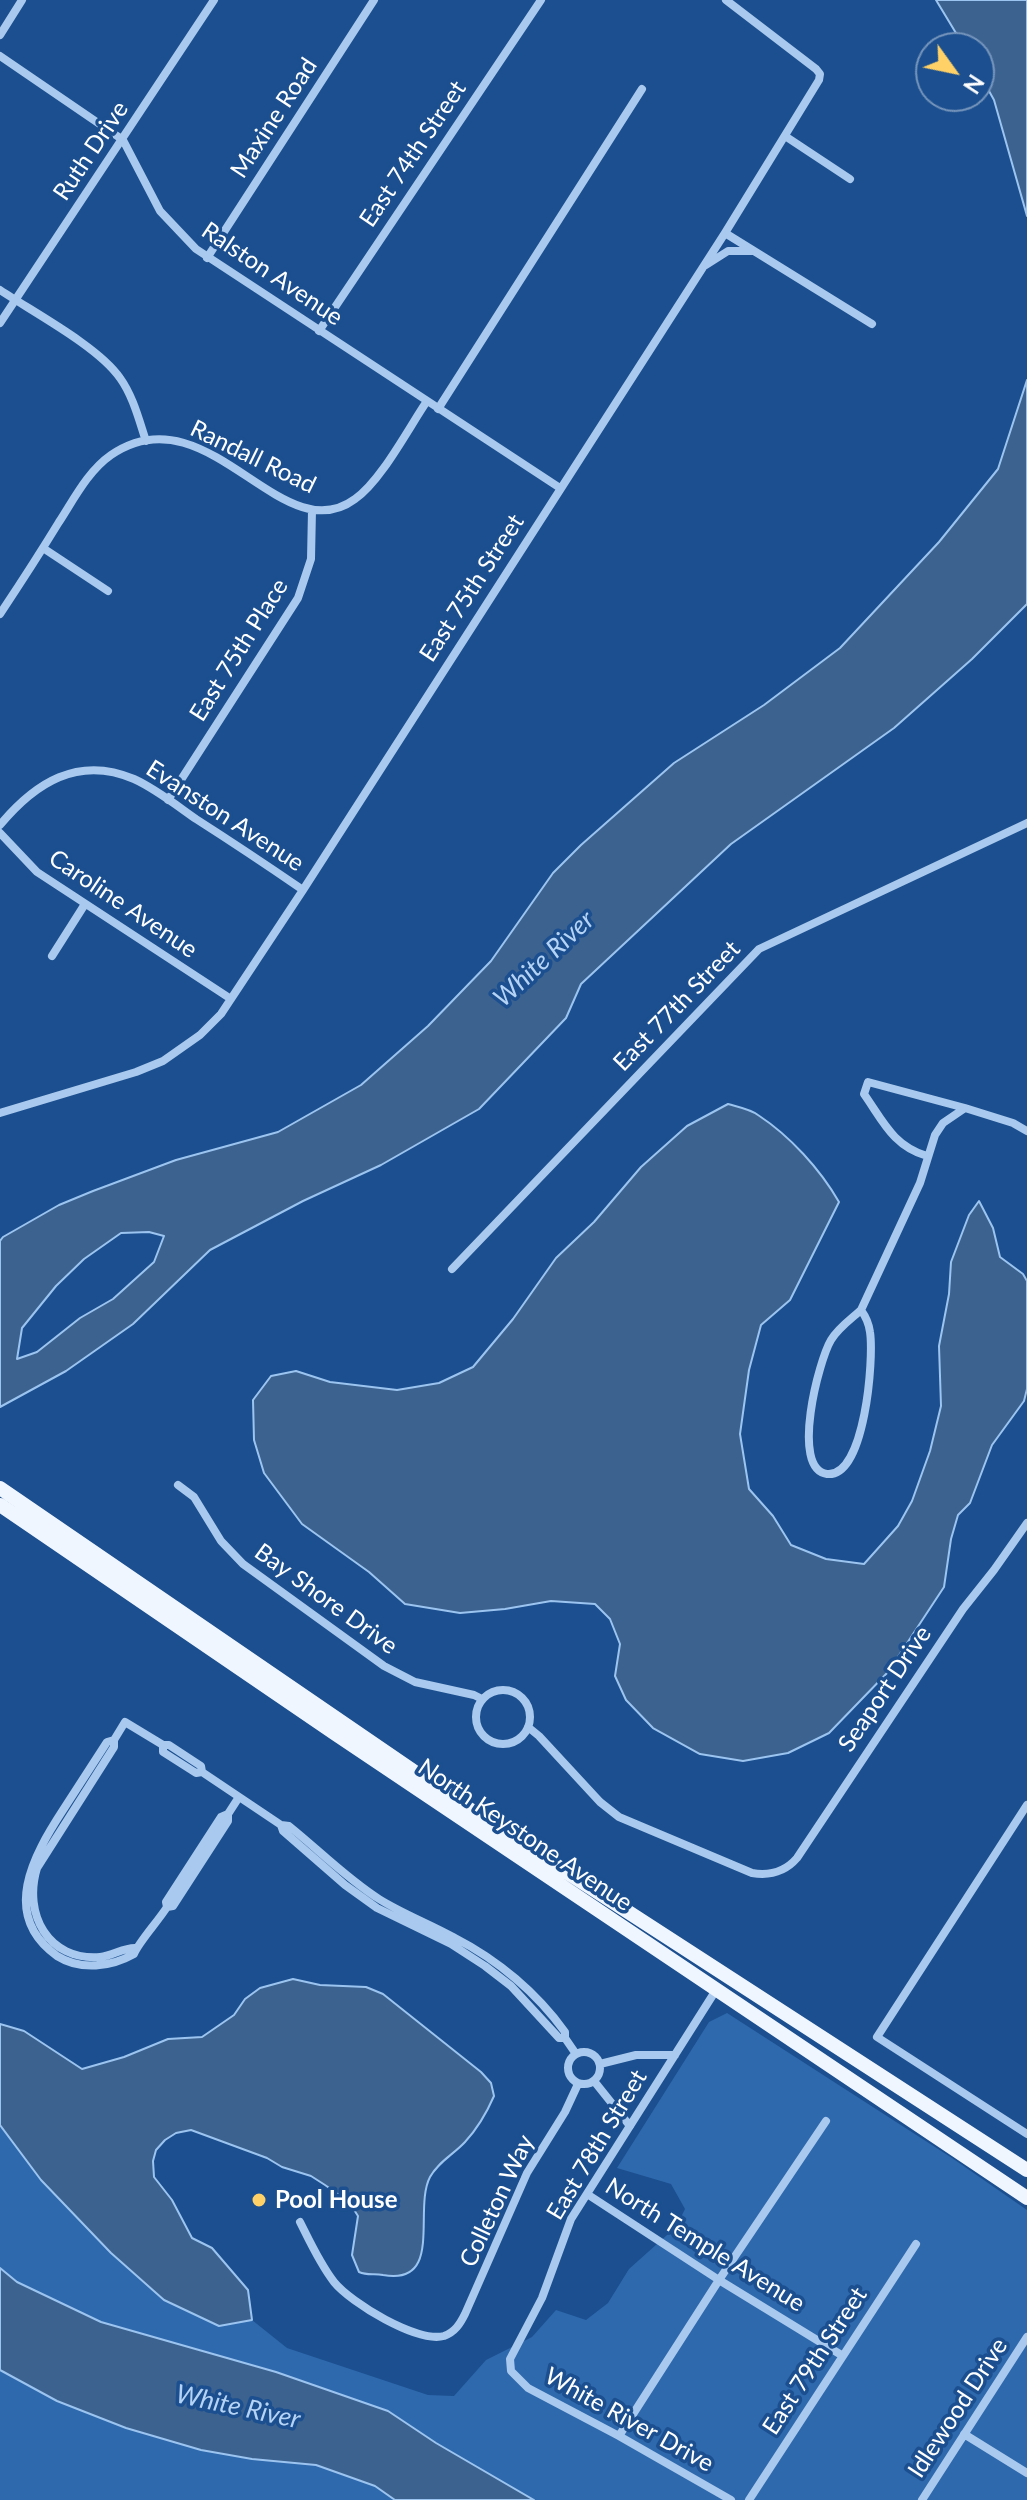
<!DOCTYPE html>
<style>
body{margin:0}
#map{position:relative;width:1027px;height:2500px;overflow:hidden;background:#1b4f8f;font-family:Lato,sans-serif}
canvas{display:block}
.north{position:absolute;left:915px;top:32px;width:80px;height:80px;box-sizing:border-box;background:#1b4f8f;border:2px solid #7695bc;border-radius:50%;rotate:123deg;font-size:22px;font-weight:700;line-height:32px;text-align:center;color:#fff}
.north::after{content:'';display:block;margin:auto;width:28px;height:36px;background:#ffd166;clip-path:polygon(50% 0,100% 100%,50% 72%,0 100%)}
</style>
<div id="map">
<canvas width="1027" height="2500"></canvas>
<div class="north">N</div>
</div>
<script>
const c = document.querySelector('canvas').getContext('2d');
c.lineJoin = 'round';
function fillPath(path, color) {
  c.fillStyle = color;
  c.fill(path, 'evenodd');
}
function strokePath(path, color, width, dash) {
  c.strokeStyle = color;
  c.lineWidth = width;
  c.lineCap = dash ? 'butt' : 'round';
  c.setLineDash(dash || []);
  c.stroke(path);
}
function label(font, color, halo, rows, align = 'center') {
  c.font = font + ' Lato,sans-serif';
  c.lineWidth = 7;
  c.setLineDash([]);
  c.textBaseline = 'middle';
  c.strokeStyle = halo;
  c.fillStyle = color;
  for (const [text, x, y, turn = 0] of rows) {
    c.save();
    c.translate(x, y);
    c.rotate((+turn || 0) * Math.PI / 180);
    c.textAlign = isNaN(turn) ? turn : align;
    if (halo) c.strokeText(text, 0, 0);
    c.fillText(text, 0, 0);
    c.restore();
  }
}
fillPath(new Path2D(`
 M 727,2013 L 952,2158 L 1027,2210 L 1027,2500 L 534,2500 L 436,2443 L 388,2411 L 276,2372 L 101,2322 L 17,2282 L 0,2268 L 0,2126 L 41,2180 L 111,2253 L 219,2326 L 252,2320 L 287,2348 L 428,2395 L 454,2396 L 486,2360 L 532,2337 L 556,2310 L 586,2320 L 608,2303 L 629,2269 L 676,2227 L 685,2209 L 671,2184 L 617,2168 L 709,2022 Z
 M 0,2370 L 57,2401 L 126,2428 L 201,2450 L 252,2459 L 316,2465 L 375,2486 L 395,2500 L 0,2500 Z`), '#2e69ad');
const water = new Path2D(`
 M 936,0 L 1027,0 L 1027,216 L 994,100 L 979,73 L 979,48 L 965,48 Z
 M 1027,380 L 1027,604 L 972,659 L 894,728 L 731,844 L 581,984 L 566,1018 L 479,1109 L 381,1165 L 303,1201 L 210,1250 L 133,1324 L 66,1371 L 0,1407 L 0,1241 L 3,1237 L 59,1205 L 93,1191 L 176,1160 L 278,1132 L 361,1085 L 428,1026 L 491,961 L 553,873 L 581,845 L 674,763 L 764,705 L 840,648 L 939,542 L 998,469 ZM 149,1232 L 164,1236 L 154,1262 L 113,1299 L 80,1318 L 37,1352 L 17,1359 L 22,1328 L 56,1286 L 84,1259 L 121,1233 Z
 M 728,1104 C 738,1107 750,1109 758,1115 C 790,1136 820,1169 839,1202 L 790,1300 L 761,1325 L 749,1370 L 740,1434 L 749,1489 L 773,1516 L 791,1545 L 826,1559 L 864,1564 L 898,1526 L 912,1501 L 930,1451 L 941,1406 L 939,1346 L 949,1294 L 951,1262 L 969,1215 L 979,1201 L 993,1228 L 1000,1257 L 1023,1274 L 1027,1281 L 1027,1389 L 1024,1401 L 992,1445 L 970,1503 L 958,1515 L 951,1539 L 944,1587 L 888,1672 L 829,1733 L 788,1753 L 743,1761 L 700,1754 L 653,1728 L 626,1700 L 615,1676 L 620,1644 L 610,1619 L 595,1604 L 551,1601 L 505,1609 L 460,1613 L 405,1604 L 369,1572 L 302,1524 L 264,1473 L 254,1440 L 253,1400 L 271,1376 L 296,1371 L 330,1382 L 397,1390 L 439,1383 L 473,1367 L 513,1319 L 556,1258 L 594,1222 L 641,1167 L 687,1126 Z
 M 293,1979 L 320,1985 L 366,1987 L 383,1994 L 481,2072 L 491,2083 L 494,2096 C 487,2112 477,2129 465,2142 C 454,2154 438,2162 430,2177 C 413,2209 444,2286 383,2275 C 374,2273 368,2276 359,2272 L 352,2255 L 358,2216 L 349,2202 L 325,2185 L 311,2176 L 282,2167 L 267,2158 L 191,2130 L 176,2133 L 165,2140 L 156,2150 L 153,2161 L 154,2177 L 172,2200 L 192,2238 L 212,2248 L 248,2290 L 252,2320 L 219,2326 L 164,2300 L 111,2253 L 41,2180 L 0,2125 L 0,2024 L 24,2031 L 82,2069 L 124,2057 L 168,2039 L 202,2037 L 234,2015 L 245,1999 L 260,1988 Z
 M 0,2268 L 17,2282 L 101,2322 L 276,2372 L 388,2411 L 436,2443 L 534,2500 L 395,2500 L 375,2486 L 316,2465 L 252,2459 L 201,2450 L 126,2428 L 57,2401 L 0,2370 Z`);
fillPath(water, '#3c6290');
strokePath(water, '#9cc4f0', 2);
strokePath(new Path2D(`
 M 0,35 L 22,0
 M 0,56 L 123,140 L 160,211 L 196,249 L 560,488
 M 785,136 L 850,179
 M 725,233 L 872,324
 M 207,258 L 374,0
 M 706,265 L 728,251 L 752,251
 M 0,290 C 33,312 99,347 120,378 C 133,396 139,420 146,441
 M 0,323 L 214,0
 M 319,331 L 541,0
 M 438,409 L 642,89
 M 43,548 L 108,591
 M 0,614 C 20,584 40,553 59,522 C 74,499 88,471 111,455 C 208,389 281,554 355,499 C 381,481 408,429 427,401
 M 168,800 L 298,598 L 311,559 L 312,510
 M 0,825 C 35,783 78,755 134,779 C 156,789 176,805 196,819 C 232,842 268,866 303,890
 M 0,833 L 37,872 L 231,999
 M 52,956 L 85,904
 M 0,1113 L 136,1072 L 163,1061 L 200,1035 L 221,1014 L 303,890 L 725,233 L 819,80 L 820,74 L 816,69 L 726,0
 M 927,1156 C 893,1146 883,1121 864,1094 L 868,1082 L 965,1108
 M 452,1269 L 759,949 L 1027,823
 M 861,1310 C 866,1317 869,1324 870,1332 C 874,1359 865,1478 827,1474 C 790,1469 819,1360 831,1340 C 838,1328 851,1319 861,1310 Z
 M 861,1310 L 920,1183 L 935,1135 L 943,1123 L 965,1108 L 1013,1123 L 1027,1131
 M 178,1485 L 194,1497 L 221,1541 L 243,1564 L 384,1666 L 415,1682 L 474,1695 L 482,1699
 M476 1717a27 27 0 1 1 54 0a27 27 0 1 1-54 0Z
 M 528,1727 L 539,1736 L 600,1802 L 619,1817 L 752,1873 C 770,1876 785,1872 797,1858 L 963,1609 L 994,1570 L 1027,1523
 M 114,1740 L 107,1742 C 92,1765 77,1788 63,1810 C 33,1856 0,1915 57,1956 C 81,1971 111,1967 134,1954 C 138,1943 159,1920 167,1907 L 173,1906 L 228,1821 L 228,1814 L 239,1797
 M 163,1745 L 163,1752 L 196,1773 L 202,1772 L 281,1825 L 289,1826 C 319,1850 346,1878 379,1899 C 403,1914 430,1924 455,1938 C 498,1960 537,1993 565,2032 L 565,2038 L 576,2054
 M 1027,1805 L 877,2037 L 1027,2134
 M 281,1825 L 283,1831 L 345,1885 L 377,1908 L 451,1944 L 485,1966 L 511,1986 L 559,2038 L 565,2038
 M 167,1907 L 166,1902 L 221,1817 L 228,1814
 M 136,1948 C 124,1947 113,1956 100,1957 C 48,1961 23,1914 37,1868 L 114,1747 L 114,1740 L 125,1722 L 163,1745 L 169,1745 L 201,1766 L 202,1772
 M 716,1990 L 571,2219 L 542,2298 L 510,2359 L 511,2371 L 528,2388 L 619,2436 L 731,2500
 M568 2068a16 16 0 1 1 32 0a16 16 0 1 1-32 0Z
 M 600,2064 L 636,2055 L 675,2055
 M 594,2081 L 630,2126
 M 587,2194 L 719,2280 L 843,2356
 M 300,2222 C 310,2242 320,2264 334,2282 C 351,2303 417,2343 444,2336 C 455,2332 460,2324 465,2314 L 527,2173 L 565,2112 L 578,2084
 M 964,2434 L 1027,2473
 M 619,2436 L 719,2280 L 826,2121
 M 749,2500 L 916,2244
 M 922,2500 L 1027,2337`), '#a9c9ee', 8);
strokePath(new Path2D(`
 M 0,1488 L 466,1807 L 1027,2170
 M 0,1505 L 334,1733 L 1027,2198`), '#f0f6ff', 14);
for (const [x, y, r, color] of [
 [259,2200,8,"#ffd166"]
]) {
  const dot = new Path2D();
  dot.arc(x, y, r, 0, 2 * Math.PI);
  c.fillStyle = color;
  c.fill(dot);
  strokePath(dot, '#1b4f8f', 3);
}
label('24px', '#fff', '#1b4f8f', [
 ["Maxine Road",274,118,-57],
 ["Ruth Drive",91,151,-56],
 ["East 74th Street",413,154,-56],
 ["Ralston Avenue",272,274,34],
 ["Randall Road",253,457,26],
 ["East 75th Street",472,588,-57],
 ["East 75th Place",239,650,-58],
 ["Evanston Avenue",225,816,33],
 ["Caroline Avenue",123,904,34],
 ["East 77th Street",677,1006,-46],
 ["Bay Shore Drive",326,1599,36],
 ["Seaport Drive",885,1689,-56],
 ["North Keystone Avenue",525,1835,34],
 ["East 78th Street",597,2145,-59],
 ["Colleton Way",497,2201,-65],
 ["North Temple Avenue",705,2245,32],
 ["East 79th Street",815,2361,-57],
 ["Idlewood Drive",958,2408,-57],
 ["White River Drive",629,2420,29]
]);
label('bold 24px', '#fff', '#1b4f8f', [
 ["Pool House",275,2200]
], 'left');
label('italic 26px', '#b5d3f5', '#1b4f8f', [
 ["White River",544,959,-43],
 ["White River",238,2407,12]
]);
</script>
